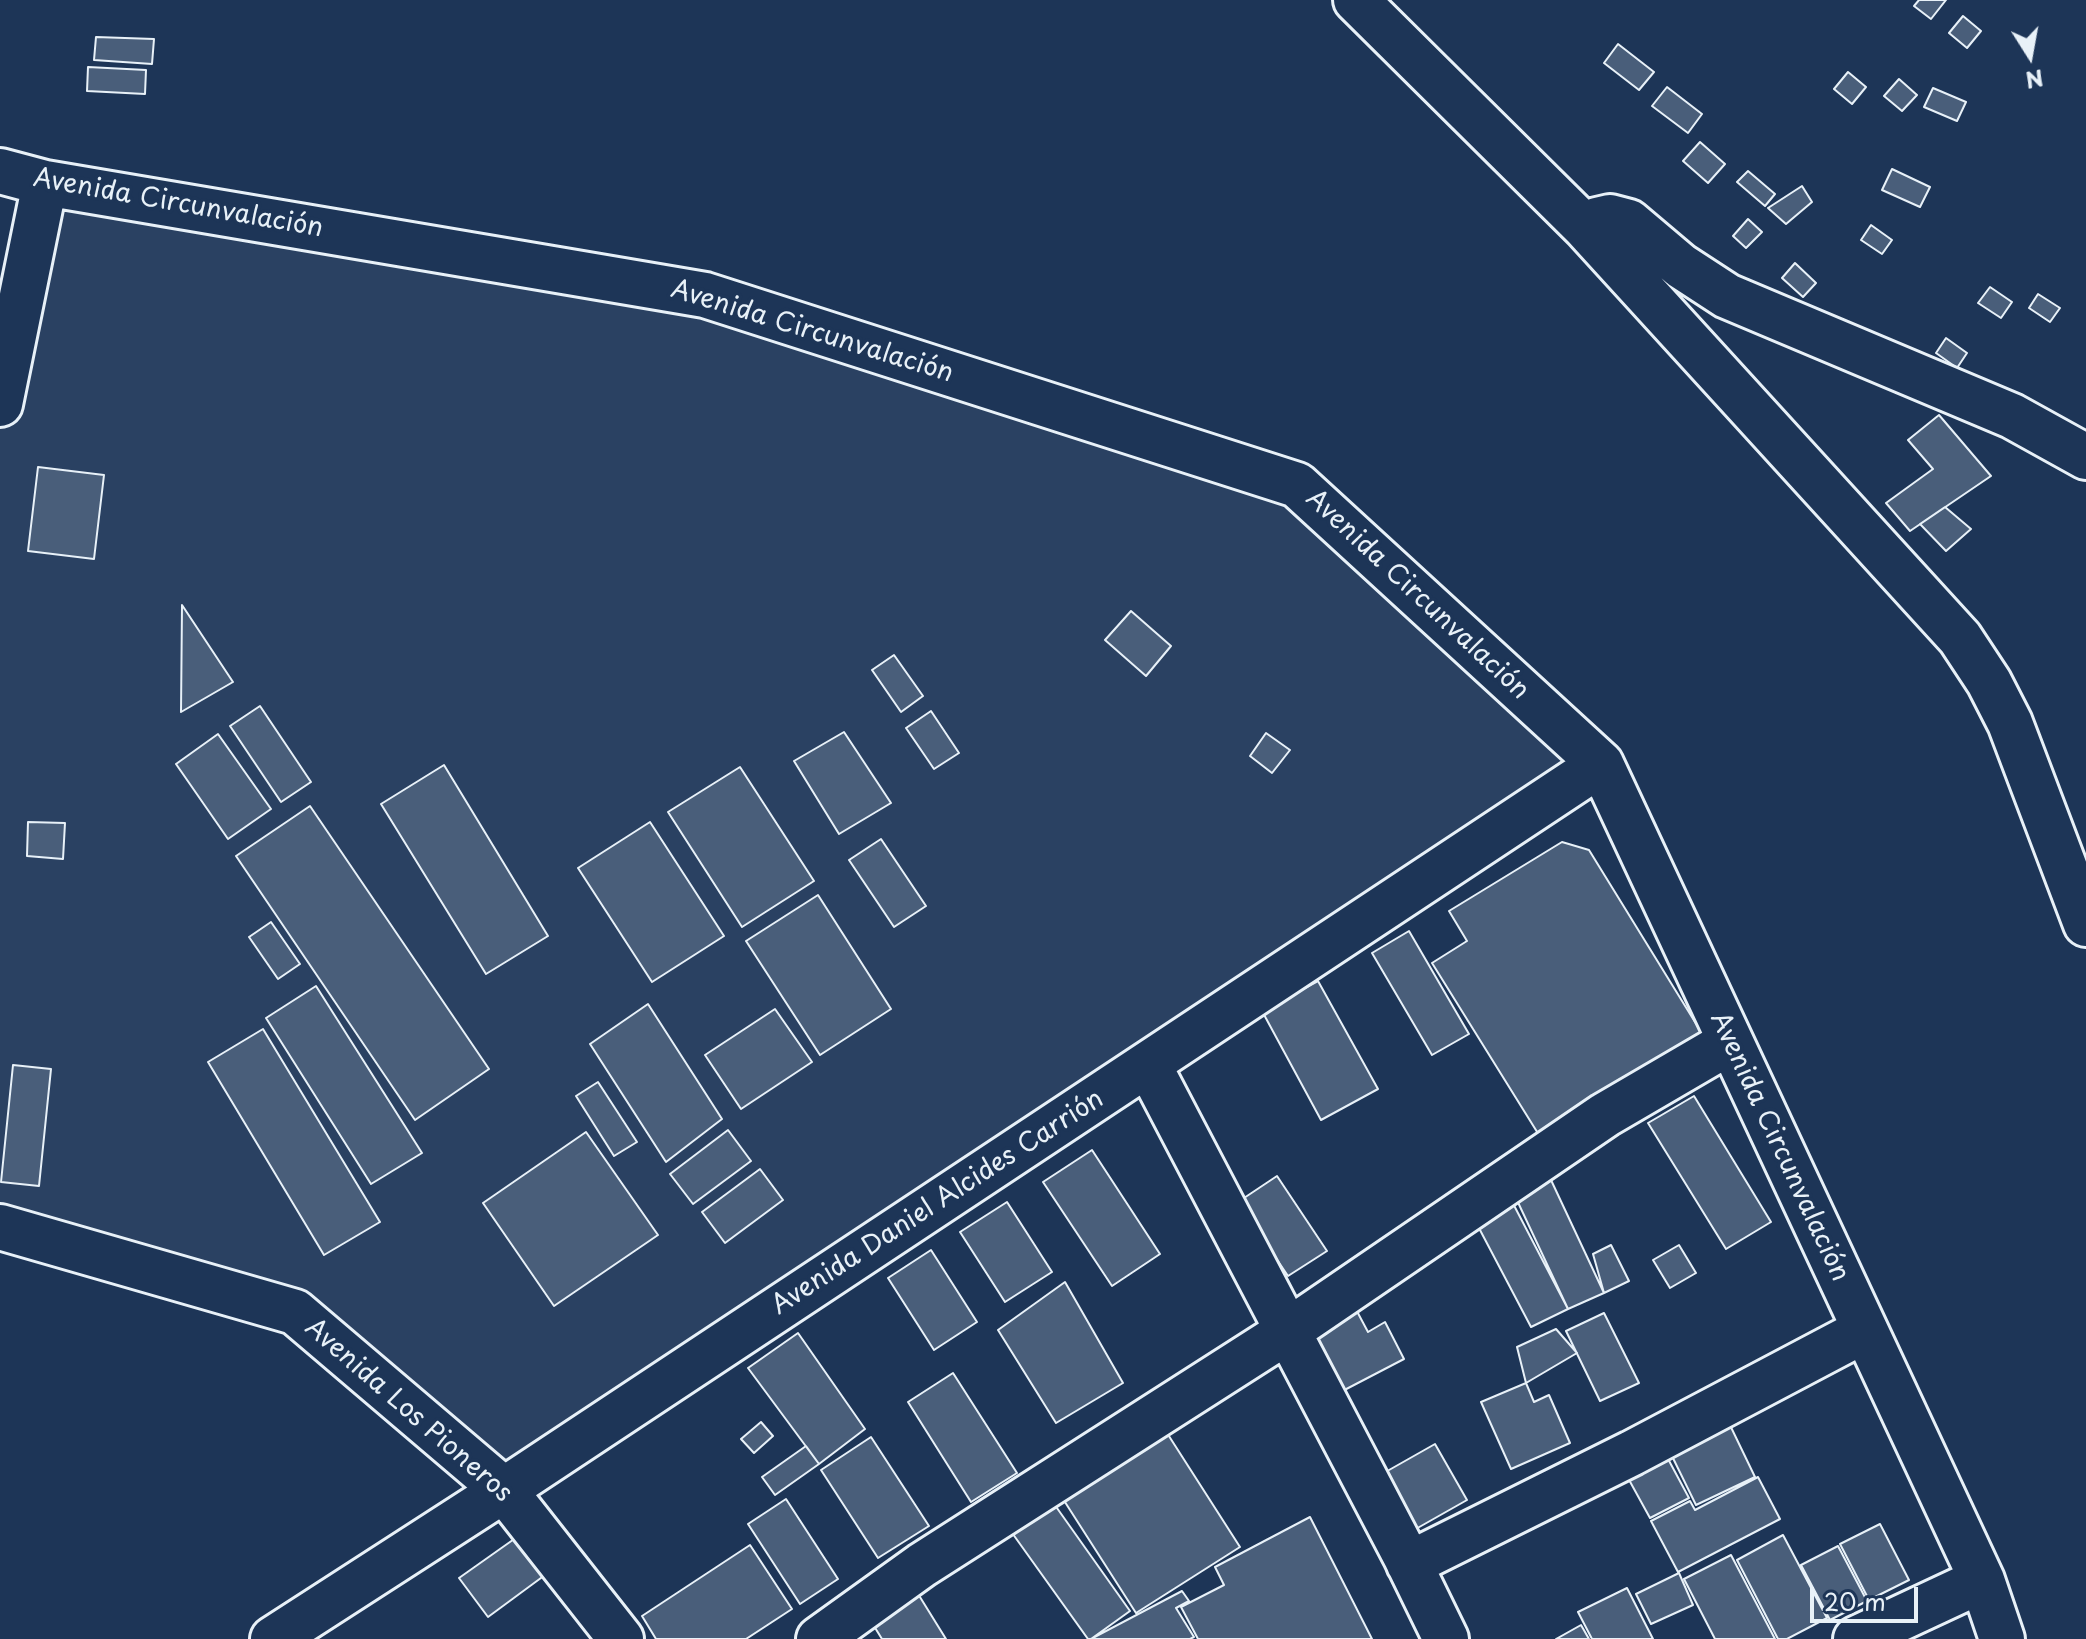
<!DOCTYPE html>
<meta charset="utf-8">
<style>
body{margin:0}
#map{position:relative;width:2086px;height:1639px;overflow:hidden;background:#1d3557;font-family:"Playpen Sans",sans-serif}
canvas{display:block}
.north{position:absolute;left:1990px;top:16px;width:80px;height:80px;-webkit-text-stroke:6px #1d3557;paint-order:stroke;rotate:169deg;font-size:22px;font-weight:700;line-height:32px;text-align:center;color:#e8f1f8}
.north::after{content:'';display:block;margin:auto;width:28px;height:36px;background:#e8f1f8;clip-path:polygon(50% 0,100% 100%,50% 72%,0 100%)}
.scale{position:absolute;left:1810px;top:1587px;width:108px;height:36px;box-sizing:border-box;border:4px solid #e8f1f8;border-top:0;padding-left:10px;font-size:24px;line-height:28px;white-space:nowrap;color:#e8f1f8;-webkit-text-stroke:6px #1d3557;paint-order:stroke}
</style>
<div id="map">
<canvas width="2086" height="1639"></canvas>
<div class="north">N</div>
<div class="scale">20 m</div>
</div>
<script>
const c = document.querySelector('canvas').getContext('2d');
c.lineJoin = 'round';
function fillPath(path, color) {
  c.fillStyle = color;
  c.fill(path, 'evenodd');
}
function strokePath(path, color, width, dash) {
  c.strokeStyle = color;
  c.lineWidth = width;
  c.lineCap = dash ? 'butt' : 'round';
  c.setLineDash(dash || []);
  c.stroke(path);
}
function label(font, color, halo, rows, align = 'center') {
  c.font = font + ' "Playpen Sans",sans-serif';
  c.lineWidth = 7;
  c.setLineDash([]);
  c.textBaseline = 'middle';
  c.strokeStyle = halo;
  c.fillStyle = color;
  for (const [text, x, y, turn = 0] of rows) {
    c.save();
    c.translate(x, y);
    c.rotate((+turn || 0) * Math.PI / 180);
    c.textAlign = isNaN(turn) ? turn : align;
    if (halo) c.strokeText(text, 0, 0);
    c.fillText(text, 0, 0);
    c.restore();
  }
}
fillPath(new Path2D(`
 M 45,183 L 705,295 L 1297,485 L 1601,764 L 504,1490 L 295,1312 L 0,1227 L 0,404 Z`), '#2a4162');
const building = new Path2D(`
 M 1919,0 L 1946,0 L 1931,19 L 1914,6 Z
 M 1963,16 L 1981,31 L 1967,48 L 1949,33 Z
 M 96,37 L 154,39 L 152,64 L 94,60 Z
 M 1618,44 L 1654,72 L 1639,90 L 1604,63 Z
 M 88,67 L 146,70 L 145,94 L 87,91 Z
 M 1848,72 L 1866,87 L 1852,104 L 1834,89 Z
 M 1899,79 L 1917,95 L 1902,111 L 1884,96 Z
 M 1667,87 L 1702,114 L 1688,133 L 1652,106 Z
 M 1933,88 L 1966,102 L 1957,121 L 1924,107 Z
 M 1700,142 L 1725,164 L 1708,183 L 1683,161 Z
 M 1892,169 L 1930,187 L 1920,207 L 1882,190 Z
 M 1748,171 L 1775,194 L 1765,206 L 1737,182 Z
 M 1802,186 L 1812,202 L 1786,224 L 1768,208 Z
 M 1748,219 L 1762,232 L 1746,248 L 1733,236 Z
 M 1871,225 L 1892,240 L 1882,254 L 1861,240 Z
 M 1795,263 L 1816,283 L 1803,297 L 1782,278 Z
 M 1990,287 L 2012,302 L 2001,318 L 1978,303 Z
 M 2038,294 L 2060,308 L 2050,322 L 2029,308 Z
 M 1946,338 L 1967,353 L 1957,368 L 1936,353 Z
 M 1939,415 L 1991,476 L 1910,531 L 1886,503 L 1933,469 L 1908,440 Z
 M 38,467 L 104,475 L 94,559 L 28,551 Z
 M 1945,507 L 1971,529 L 1946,551 L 1920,524 Z
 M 182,605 L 233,682 L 181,712 Z
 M 1131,611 L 1171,646 L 1146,676 L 1105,640 Z
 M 894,655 L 923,696 L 901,712 L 872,670 Z
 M 260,706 L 311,782 L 281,802 L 230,726 Z
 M 931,711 L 959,753 L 934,769 L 906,728 Z
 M 844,732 L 891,803 L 839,834 L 794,761 Z
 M 1266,733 L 1290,750 L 1272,773 L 1250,756 Z
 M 218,734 L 271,809 L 228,839 L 176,764 Z
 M 444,765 L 548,936 L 486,974 L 381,804 Z
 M 740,767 L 814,881 L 742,927 L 668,812 Z
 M 310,806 L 489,1069 L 415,1120 L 236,856 Z
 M 28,822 L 65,823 L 63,859 L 27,856 Z
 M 650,822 L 724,936 L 652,982 L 578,868 Z
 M 881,839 L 926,906 L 894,927 L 849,860 Z
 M 1562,842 L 1589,850 L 1703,1035 L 1539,1135 L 1432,963 L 1467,941 L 1449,911 Z
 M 818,895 L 891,1009 L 820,1055 L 746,941 Z
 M 271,922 L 300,964 L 278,979 L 249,937 Z
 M 1409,931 L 1469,1034 L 1432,1055 L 1372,953 Z
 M 1318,981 L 1378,1089 L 1321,1120 L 1262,1011 Z
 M 316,986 L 422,1153 L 371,1184 L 266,1018 Z
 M 648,1004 L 722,1119 L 666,1162 L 590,1044 Z
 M 775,1009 L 812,1062 L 741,1109 L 705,1055 Z
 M 263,1029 L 380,1222 L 324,1255 L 208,1062 Z
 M 13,1065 L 51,1069 L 39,1186 L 1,1182 Z
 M 598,1082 L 637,1142 L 614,1156 L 576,1096 Z
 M 1694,1096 L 1771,1222 L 1726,1249 L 1648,1123 Z
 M 728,1130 L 751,1161 L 693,1204 L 670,1174 Z
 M 586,1132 L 658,1235 L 554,1306 L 483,1203 Z
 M 1092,1150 L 1160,1254 L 1112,1286 L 1043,1182 Z
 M 760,1169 L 783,1200 L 725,1243 L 702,1212 Z
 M 1277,1176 L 1327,1251 L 1288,1276 L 1238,1202 Z
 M 1551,1180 L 1604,1293 L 1568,1309 L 1515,1196 Z
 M 1507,1192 L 1568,1309 L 1531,1327 L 1470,1211 Z
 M 1007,1202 L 1052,1272 L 1005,1302 L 960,1232 Z
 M 1611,1245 L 1629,1281 L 1604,1293 L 1593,1254 Z
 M 1679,1245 L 1696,1273 L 1670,1288 L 1653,1260 Z
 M 931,1250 L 977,1322 L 934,1350 L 888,1278 Z
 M 1065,1282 L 1123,1383 L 1056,1423 L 998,1330 Z
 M 1352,1302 L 1368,1332 L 1385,1322 L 1404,1359 L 1331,1397 L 1296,1332 Z
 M 1604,1313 L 1639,1383 L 1600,1401 L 1566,1331 Z
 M 1556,1329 L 1577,1353 L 1526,1383 L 1517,1347 Z
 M 798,1333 L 865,1429 L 819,1464 L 748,1368 Z
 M 953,1373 L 1017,1473 L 971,1502 L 908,1402 Z
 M 1526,1383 L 1534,1402 L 1549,1395 L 1570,1443 L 1511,1469 L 1481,1402 Z
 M 1728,1421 L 1755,1477 L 1696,1505 L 1669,1450 Z
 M 761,1422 L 773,1436 L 754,1453 L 741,1439 Z
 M 1167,1433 L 1240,1547 L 1136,1613 L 1063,1499 Z
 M 871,1437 L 929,1526 L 878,1558 L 821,1470 Z
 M 1435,1444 L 1467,1500 L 1414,1530 L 1382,1474 Z
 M 806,1446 L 819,1464 L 775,1495 L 762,1477 Z
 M 1667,1457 L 1689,1498 L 1650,1518 L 1628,1478 Z
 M 1758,1477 L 1780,1519 L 1678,1572 L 1651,1521 L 1690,1501 L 1695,1510 Z
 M 786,1499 L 838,1579 L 800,1604 L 748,1524 Z
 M 1052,1501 L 1130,1611 L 1091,1639 L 1088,1639 L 1010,1530 Z
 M 1310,1517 L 1372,1639 L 1198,1639 L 1181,1607 L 1224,1585 L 1215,1567 Z
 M 1880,1524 L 1909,1580 L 1869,1600 L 1840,1544 Z
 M 1783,1535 L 1827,1618 L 1787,1639 L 1778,1639 L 1737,1560 Z
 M 517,1537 L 545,1575 L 488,1617 L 459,1578 Z
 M 750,1545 L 792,1609 L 746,1639 L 656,1639 L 642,1616 Z
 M 1838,1546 L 1867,1601 L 1830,1620 L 1801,1565 Z
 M 1731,1555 L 1775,1639 L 1715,1639 L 1684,1579 Z
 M 1679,1573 L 1693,1605 L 1651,1624 L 1636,1594 Z
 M 1627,1588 L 1653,1639 L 1592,1639 L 1578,1612 Z
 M 915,1589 L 946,1639 L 882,1639 L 869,1618 Z
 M 1182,1591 L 1189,1601 L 1176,1608 L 1194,1637 L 1190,1639 L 1091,1639 Z
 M 1581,1625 L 1589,1639 L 1556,1639 Z`);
fillPath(building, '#495e7a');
strokePath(building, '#e8f1f8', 2);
const minor = new Path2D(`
 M 1356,0 L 1585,227 L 1960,638 L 1989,682 L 2010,723 L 2086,924
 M 0,171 L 45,183 L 705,295 L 1297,485 L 1601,764 L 1982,1580 L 2002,1639
 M 1585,227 L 1597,220 L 1610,217 L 1629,222 L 1681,266 L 1727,296 L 2012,416 L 2086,457
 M 0,404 L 45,183
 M 1148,1064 L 1406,1557 L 1446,1639
 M 0,1227 L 295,1312 L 504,1490 L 621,1639
 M 1409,1564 L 1632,1453 L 1865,1330
 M 273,1639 L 504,1490 L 1601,764
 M 819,1639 L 922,1565 L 1288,1331 L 1605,1115 L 1730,1042
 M 1856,1639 L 1982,1580`);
strokePath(minor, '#e8f1f8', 50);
strokePath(minor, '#1d3557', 44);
label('26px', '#e8f1f8', '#1d3557', [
 ["Avenida Circunvalación",178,204,10],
 ["Avenida Circunvalación",812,332,17],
 ["Avenida Circunvalación",1417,595,43],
 ["Avenida Circunvalación",1779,1147,65],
 ["Avenida Daniel Alcides Carrión",938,1203,-33],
 ["Avenida Los Pioneros",408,1411,41]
]);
</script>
